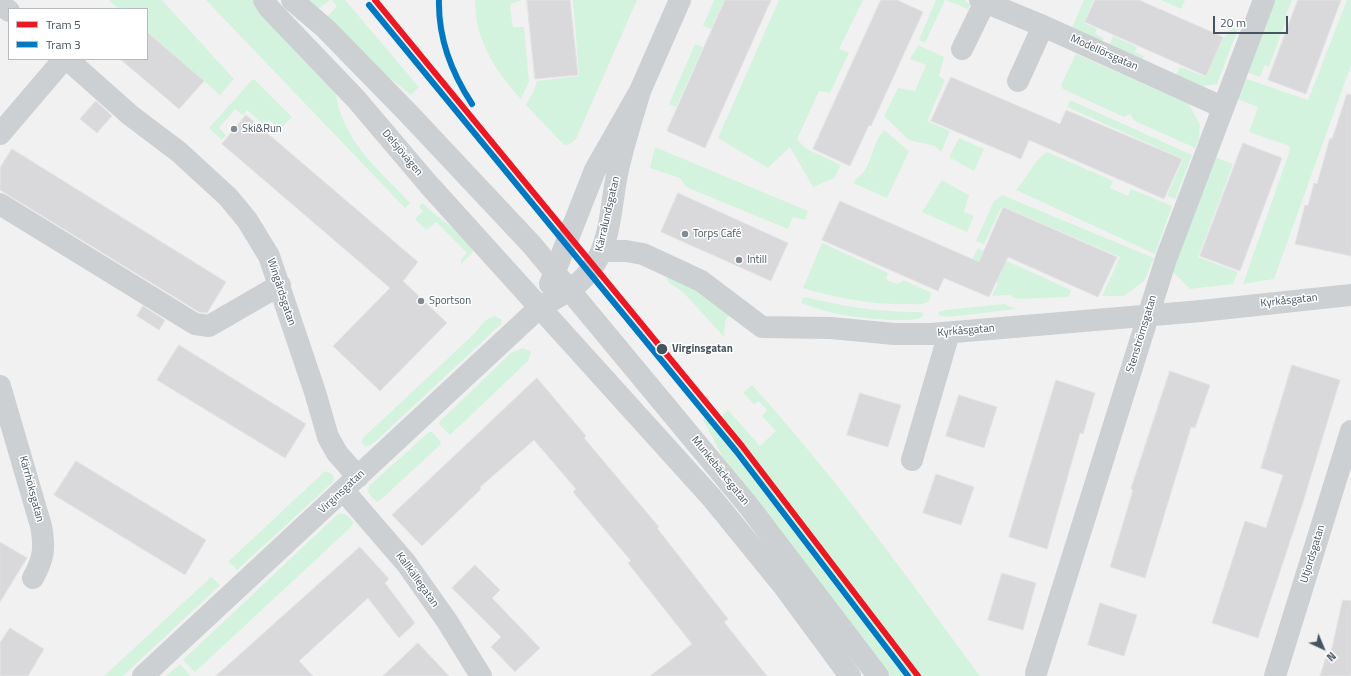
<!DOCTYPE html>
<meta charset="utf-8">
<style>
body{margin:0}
#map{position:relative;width:1351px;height:676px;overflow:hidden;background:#f2f1f1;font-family:"Titillium Web",sans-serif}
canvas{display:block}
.legend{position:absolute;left:8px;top:8px;width:140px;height:52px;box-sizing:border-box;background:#fff;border:1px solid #b5bbbf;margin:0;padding:5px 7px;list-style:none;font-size:12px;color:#465460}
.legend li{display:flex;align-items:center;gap:8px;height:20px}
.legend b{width:20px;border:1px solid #b5bbbf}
.north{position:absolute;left:1303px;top:628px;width:40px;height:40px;-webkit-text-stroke:3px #fff;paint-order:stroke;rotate:136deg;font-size:11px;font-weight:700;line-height:16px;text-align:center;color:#465460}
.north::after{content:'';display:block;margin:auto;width:14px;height:18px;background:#465460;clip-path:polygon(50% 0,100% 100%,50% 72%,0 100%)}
.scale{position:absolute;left:1213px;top:16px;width:75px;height:18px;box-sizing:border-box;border:2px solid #465460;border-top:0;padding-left:5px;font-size:12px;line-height:14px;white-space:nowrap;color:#465460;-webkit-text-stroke:3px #fff;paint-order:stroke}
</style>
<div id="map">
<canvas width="1351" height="676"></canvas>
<ul class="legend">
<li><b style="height:5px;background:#eb1923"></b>Tram 5</li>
<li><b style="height:5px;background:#0079c2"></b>Tram 3</li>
</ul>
<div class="north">N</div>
<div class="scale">20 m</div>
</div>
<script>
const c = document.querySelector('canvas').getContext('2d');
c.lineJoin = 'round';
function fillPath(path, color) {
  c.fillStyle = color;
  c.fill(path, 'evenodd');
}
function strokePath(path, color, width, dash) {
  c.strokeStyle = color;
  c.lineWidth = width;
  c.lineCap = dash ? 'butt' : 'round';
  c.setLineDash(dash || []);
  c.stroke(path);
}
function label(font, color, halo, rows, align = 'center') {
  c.font = font + ' "Titillium Web",sans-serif';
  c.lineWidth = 3;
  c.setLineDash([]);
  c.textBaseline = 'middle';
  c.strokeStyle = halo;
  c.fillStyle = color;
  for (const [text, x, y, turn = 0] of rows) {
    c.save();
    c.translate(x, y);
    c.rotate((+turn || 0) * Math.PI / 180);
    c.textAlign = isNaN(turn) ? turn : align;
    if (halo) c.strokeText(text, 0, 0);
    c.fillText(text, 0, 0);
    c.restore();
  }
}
fillPath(new Path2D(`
 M 109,0 L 162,0 L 234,79 L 220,95 L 147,32 L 147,9 L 119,9 Z
 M 206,0 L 252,0 L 335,88 C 341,140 376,167 410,203 L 405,208 Z
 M 302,0 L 330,0 L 314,12 Z
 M 332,0 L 345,0 L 419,87 L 411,95 L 395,82 L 372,66 L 324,20 L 337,6 Z
 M 475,0 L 522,0 L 512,3 L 510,7 L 513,27 L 524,27 L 529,82 L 521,99 C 495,71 475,40 475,0 Z
 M 573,0 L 637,0 L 576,139 L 570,144 L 564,145 L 526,105 L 534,91 L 537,81 L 579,76 Z
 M 714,0 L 724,0 L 711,29 L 703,26 Z
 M 779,0 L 863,0 L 839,49 L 849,53 L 830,93 L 819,91 L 797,139 L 805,148 L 841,165 L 834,178 L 813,187 L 790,147 L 768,168 L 718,138 Z
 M 936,0 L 965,0 L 970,5 L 968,9 L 945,0 L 925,43 L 919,40 Z
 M 1084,0 L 1093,0 L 1084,23 L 1097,29 L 1095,34 L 1104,38 L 1102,43 L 1071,30 Z
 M 1161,0 L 1185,0 L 1181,9 Z
 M 1273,0 L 1292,0 L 1286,15 L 1288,15 L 1269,67 L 1265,65 L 1260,77 L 1247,72 Z
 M 1347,0 L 1351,0 L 1351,65 L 1274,279 L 1243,284 L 1290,150 L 1289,146 L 1249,132 L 1258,107 L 1237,99 L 1244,78 L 1308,100 Z
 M 1239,26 L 1217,84 L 1203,86 L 1176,75 L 1180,67 L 1206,77 C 1213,61 1220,31 1239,26 Z
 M 1113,36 L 1137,47 L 1135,52 L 1144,56 L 1142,61 L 1109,46 Z
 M 695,44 L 703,47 L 676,107 L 669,104 Z
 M 918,45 L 944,57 L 939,76 L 945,80 L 927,121 L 950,131 L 941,152 L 935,146 L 909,140 L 884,116 L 898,88 L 915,91 L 926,65 L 910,59 Z
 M 1076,54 L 1189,104 L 1200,125 L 1199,139 L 1195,148 L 1135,121 L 1130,114 L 1124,117 L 1063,89 L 1061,85 Z
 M 254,79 L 292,117 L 280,129 L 269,120 L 264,125 L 247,110 L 243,115 L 235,109 L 219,128 L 226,135 L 222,140 L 209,128 L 251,81 Z
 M 1070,100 L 1192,155 L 1175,199 L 1167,196 L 1183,159 L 1067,107 Z
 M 884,130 L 909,151 L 887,198 L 853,183 C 856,177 861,176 864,171 C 873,159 873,142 884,130 Z
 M 959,138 L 984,149 L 974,171 L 949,157 Z
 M 655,147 L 808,211 L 805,220 L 793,217 L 788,229 L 686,187 L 680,178 L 650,168 Z
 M 1047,152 L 1113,181 L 1110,188 L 1128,196 L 1131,189 L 1172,206 L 1155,254 L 1016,190 C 1026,179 1036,158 1047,152 Z
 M 1215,157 L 1233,164 L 1198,257 L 1238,272 L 1233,284 L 1190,289 L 1172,271 Z
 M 942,180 L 969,195 L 964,212 L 974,216 L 967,232 L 922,212 Z
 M 1002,195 L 1154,258 L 1144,281 L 1124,296 L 1102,296 L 1120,257 L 1002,206 L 984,244 L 976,241 L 994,201 Z
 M 422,203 C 440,220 460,231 477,248 L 461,264 L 461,259 L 467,253 L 436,222 L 426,230 L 415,219 L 423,211 L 419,207 Z
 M 822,243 L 888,273 L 886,278 L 888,281 L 898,284 L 904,280 L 931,293 C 931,297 930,301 926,303 C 921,305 913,304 907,304 C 872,305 837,298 803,288 Z
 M 978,248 L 1071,290 L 1069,297 L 1017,299 L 1009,295 L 992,296 L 998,283 L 971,273 L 962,278 Z
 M 670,275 L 687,283 L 729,315 L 725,322 L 724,337 L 683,292 L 669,283 L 667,278 Z
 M 805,297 C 847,307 877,312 920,312 L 923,313 L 923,316 C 916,325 847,317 834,313 C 823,311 812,307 801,303 L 802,299 Z
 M 1005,304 L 1016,309 L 948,317 L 938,315 L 939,312 L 945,310 Z
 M 495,316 L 502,320 L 501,324 L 375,442 L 366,447 L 361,442 L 363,438 L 475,333 C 481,325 485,318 495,316 Z
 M 523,348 L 531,352 L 528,361 L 450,435 L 439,424 L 440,421 L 511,353 Z
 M 752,385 C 835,476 907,577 980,676 L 888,676 L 728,467 L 703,420 L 704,418 L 712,425 L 728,410 L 760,446 L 776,431 L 762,416 L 767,410 L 759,401 L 754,404 L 743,393 Z
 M 429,432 L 432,432 L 441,442 L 440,445 L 387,494 L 378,502 L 373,499 L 368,492 L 369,486 Z
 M 325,471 L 332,474 L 334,478 L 333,482 L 237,570 L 228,561 L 231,559 Z
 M 338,514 C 345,513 349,516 353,522 L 352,526 L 195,672 L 183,660 Z
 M 211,577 L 220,585 L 123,676 L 104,676 Z
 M 180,664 L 190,675 L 189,676 L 166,676 Z`), '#d3f3de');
const building = new Path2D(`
 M 527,0 L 570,0 L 578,75 L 535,79 Z
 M 725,0 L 771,0 L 705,148 L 667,131 Z
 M 881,0 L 897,0 L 923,12 L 871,126 L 869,125 L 850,166 L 813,149 Z
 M 1095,0 L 1139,0 L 1223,37 L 1206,76 L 1085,22 Z
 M 1298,0 L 1341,0 L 1306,94 L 1268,80 Z
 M 147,32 L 204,81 L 179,109 L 120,59 L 147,59 Z
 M 951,77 L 1060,124 L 1066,110 L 1182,159 L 1164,199 L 1029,140 L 1021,159 L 931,121 Z
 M 1347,94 L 1351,95 L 1351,256 L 1295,244 L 1305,205 L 1308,206 L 1314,183 L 1317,184 L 1330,138 L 1332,139 Z
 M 96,101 L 112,116 L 97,133 L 80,119 Z
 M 246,115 L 418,262 L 403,281 L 447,323 L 380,391 L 333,346 L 390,288 L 222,144 Z
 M 1243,143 L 1282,158 L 1240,271 L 1200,256 Z
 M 12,149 L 226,282 L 207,313 L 199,312 L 0,190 L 0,168 Z
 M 678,193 L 788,243 L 771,281 L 661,232 Z
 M 840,201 L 979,262 L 1003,207 L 1117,257 L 1098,297 L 1008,257 L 989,297 L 944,278 L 938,291 L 822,240 Z
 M 143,306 L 165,320 L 159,330 L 137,316 Z
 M 179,345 L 306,424 L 285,458 L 157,380 Z
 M 1292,365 L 1340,380 L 1303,502 L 1258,638 L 1212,623 L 1245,521 L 1266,528 L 1283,475 L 1261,468 Z
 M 1170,371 L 1210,385 L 1195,428 L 1191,427 L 1145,578 L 1110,567 L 1133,490 L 1131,489 Z
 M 537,378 L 586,436 L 584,438 L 659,527 L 657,528 L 728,619 L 724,622 L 767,676 L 650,676 L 692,644 L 628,563 L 631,561 L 573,492 L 576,489 L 534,440 L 480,487 L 481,489 L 422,546 L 392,515 Z
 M 1056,380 L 1095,393 L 1083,434 L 1080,433 L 1047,549 L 1009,537 Z
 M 860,393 L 901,405 L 888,447 L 847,435 Z
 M 959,395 L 997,407 L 984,448 L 946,436 Z
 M 76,461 L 206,540 L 185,575 L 54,495 Z
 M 936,474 L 974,487 L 961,525 L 923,513 Z
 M 0,542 L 27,558 L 0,602 Z
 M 360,547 L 389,579 L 385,583 L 415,623 L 399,638 L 368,598 L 299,661 L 313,676 L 216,676 Z
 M 475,565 L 500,590 L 492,598 L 540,648 L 515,672 L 491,647 L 501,637 L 452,588 Z
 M 1002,573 L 1036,583 L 1023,630 L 988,620 Z
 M 1343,600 L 1351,601 L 1351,676 L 1320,676 L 1327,654 L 1330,655 Z
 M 1100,603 L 1137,615 L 1124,656 L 1088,645 Z
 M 10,628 L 44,649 L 28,676 L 0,676 L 0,643 Z
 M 418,643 L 449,676 L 383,676 Z`);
fillPath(building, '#d9d9db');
strokePath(building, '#e3e3e4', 1);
strokePath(new Path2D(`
 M 264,0 L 269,8 L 356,99 L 429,185 L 712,498 L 782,584 L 850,676
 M 292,0 L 326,29 L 408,113 L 532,245 L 747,504 L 878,676
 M 980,0 L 1043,26 L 1222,107
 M 0,3 L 9,11
 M 962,49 L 985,2
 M 67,59 L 130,115 L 179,152 L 228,197 L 247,220 L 269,256 L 315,392 L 328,437 L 337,453 L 358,477
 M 1018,81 L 1043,26
 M 0,134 L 64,59
 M 0,204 L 195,324 L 209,326 L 280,285
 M 602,251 L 626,251 L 643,254 L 682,272 L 701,281 L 762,327 L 831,328 L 894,334 L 931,334 L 1201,311 L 1351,295
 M 550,284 L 595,170 L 640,91 L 680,0
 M 0,386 L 41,526 C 45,548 44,558 33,578
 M 912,460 L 949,333
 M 344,491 L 406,563 L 447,621 L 481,676
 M 1036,673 L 1166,259 L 1264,0
 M 143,676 L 540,307 C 560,296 581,286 594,265 C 610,241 611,207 616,180 C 621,150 632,120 640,91
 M 1275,676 L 1351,431`), '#cdd0d2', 22);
strokePath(new Path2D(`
 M 375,0 L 742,446 L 918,676`), '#eb1923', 6);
strokePath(new Path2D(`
 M 439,0 C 438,39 451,72 472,104
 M 369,5 L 736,451 L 908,676`), '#0079c2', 6);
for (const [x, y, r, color] of [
 [234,129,4,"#828b93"],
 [685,234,4,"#828b93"],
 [739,260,4,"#828b93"],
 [421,301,4,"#828b93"],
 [662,349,6,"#465460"]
]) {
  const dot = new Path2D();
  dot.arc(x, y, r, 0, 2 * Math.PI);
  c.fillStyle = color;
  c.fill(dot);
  strokePath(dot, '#fff', 1.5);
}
label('11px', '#465460', '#fff', [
 ["Modellörsgatan",1104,53,24],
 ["Delsjövägen",402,153,50],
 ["Kärralundsgatan",608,214,-77],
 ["Wingårdsgatan",281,292,72],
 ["Kyrkåsgatan",1289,301,-6],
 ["Kyrkåsgatan",966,331,-5],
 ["Stenströmsgatan",1142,334,-73],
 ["Munkebäcksgatan",720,471,51],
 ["Kärrhöksgatan",31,489,75],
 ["Virginsgatan",342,492,-43],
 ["Utjordsgatan",1313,554,-73],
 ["Kallkällegatan",417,580,54]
]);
label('11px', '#465460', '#fff', [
 ["Ski&Run",242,129],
 ["Torps Café",693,234],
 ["Intill",747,260],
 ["Sportson",429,301]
], 'left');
label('bold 11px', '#465460', '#fff', [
 ["Virginsgatan",672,349]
], 'left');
</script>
